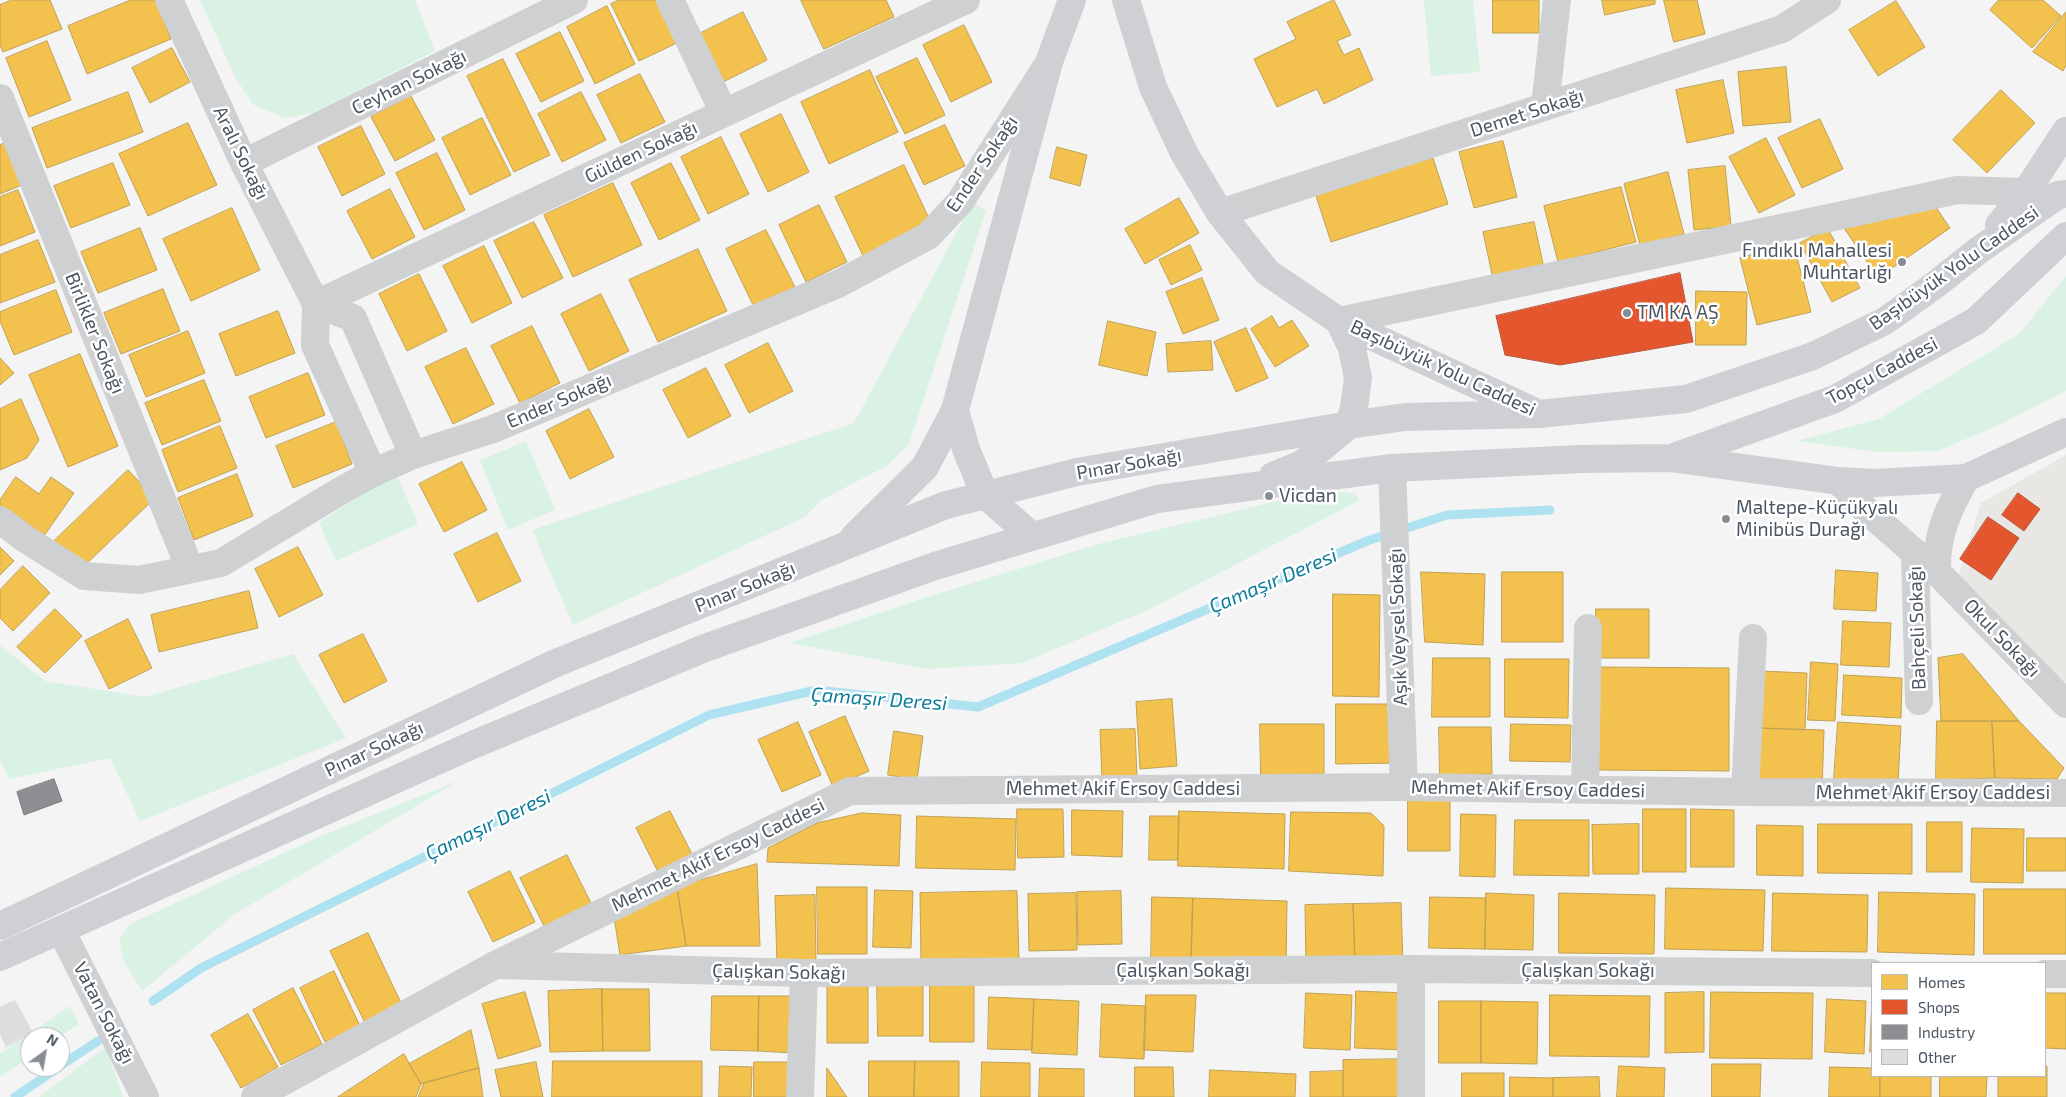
<!DOCTYPE html>
<meta charset="utf-8">
<style>
body{margin:0}
#map{position:relative;width:2066px;height:1097px;overflow:hidden;background:#f4f4f4;font-family:"Exo 2",sans-serif}
canvas{display:block}
.legend{position:absolute;left:1871px;top:962px;width:175px;height:115px;box-sizing:border-box;background:#fff;border:1px solid #b7bbc0;margin:0;padding:6px 9px;list-style:none;font-size:15px;color:#4a5661}
.legend li{display:flex;align-items:center;gap:10px;height:25px}
.legend b{width:25px;border:1px solid #b7bbc0}
.north{position:absolute;left:20px;top:1027px;width:50px;height:50px;box-sizing:border-box;background:#fff;border:1px solid #b7bbc0;border-radius:50%;rotate:32deg;font-size:14px;font-weight:700;line-height:20px;text-align:center;color:#4a5661}
.north::after{content:'';display:block;margin:auto;width:18px;height:22px;background:#868d94;clip-path:polygon(50% 0,100% 100%,50% 72%,0 100%)}
</style>
<div id="map">
<canvas width="2066" height="1097"></canvas>
<ul class="legend">
<li><b style="height:14px;background:#f2c14e"></b>Homes</li>
<li><b style="height:14px;background:#e4572e"></b>Shops</li>
<li><b style="height:14px;background:#8d8d92"></b>Industry</li>
<li><b style="height:14px;background:#ddddde"></b>Other</li>
</ul>
<div class="north">N</div>
</div>
<script>
const c = document.querySelector('canvas').getContext('2d');
c.lineJoin = 'round';
function fillPath(path, color) {
  c.fillStyle = color;
  c.fill(path, 'evenodd');
}
function strokePath(path, color, width, dash) {
  c.strokeStyle = color;
  c.lineWidth = width;
  c.lineCap = dash ? 'butt' : 'round';
  c.setLineDash(dash || []);
  c.stroke(path);
}
function label(font, color, halo, rows, align = 'center') {
  c.font = font + ' "Exo 2",sans-serif';
  c.lineWidth = 5;
  c.setLineDash([]);
  c.textBaseline = 'middle';
  c.strokeStyle = halo;
  c.fillStyle = color;
  for (const [text, x, y, turn = 0] of rows) {
    c.save();
    c.translate(x, y);
    c.rotate((+turn || 0) * Math.PI / 180);
    c.textAlign = isNaN(turn) ? turn : align;
    if (halo) c.strokeText(text, 0, 0);
    c.fillText(text, 0, 0);
    c.restore();
  }
}
fillPath(new Path2D(`
 M 2066,455 L 2066,698 L 1953,594 L 1981,503 Z`), '#e8e7e3');
fillPath(new Path2D(`
 M 200,0 L 415,0 L 435,51 L 317,112 L 285,118 L 254,105 L 236,79 Z
 M 1424,0 L 1473,0 L 1480,72 L 1431,76 Z
 M 973,202 L 986,211 L 909,444 L 887,466 L 821,500 L 805,517 L 573,625 L 532,530 L 854,423 Z
 M 2066,276 L 2066,391 L 1995,427 L 1937,451 L 1878,452 L 1797,441 L 1879,419 L 2019,334 Z
 M 526,441 L 555,510 L 508,530 L 480,460 Z
 M 397,474 L 418,524 L 336,561 L 319,523 L 369,488 Z
 M 1320,491 L 1353,493 L 1360,500 L 1148,610 L 1022,663 L 927,669 L 790,643 L 927,597 L 1102,543 Z
 M 0,645 L 45,681 L 145,697 L 293,654 L 346,738 L 140,821 L 110,758 L 9,779 L 0,761 Z
 M 460,780 L 235,914 L 142,991 L 123,960 L 119,940 L 130,924 L 321,836 Z
 M 70,1006 L 79,1024 L 60,1037 L 30,1037 L 30,1057 L 0,1077 L 0,1052 L 1,1053 Z
 M 106,1047 L 123,1097 L 39,1097 Z`), '#d9f2e3');
const homes = new Path2D(`
 M 12,0 L 50,0 L 62,29 L 3,52 L 0,45 L 0,5 Z
 M 131,0 L 155,0 L 171,39 L 87,74 L 68,26 Z
 M 619,0 L 659,0 L 679,42 L 639,61 L 611,4 Z
 M 801,0 L 886,0 L 894,17 L 824,49 Z
 M 1334,0 L 1351,35 L 1337,41 L 1344,55 L 1359,48 L 1373,80 L 1324,104 L 1317,89 L 1277,107 L 1254,59 L 1296,39 L 1287,22 Z
 M 1493,0 L 1539,0 L 1539,33 L 1493,33 Z
 M 1602,0 L 1655,0 L 1655,4 L 1605,15 Z
 M 1664,0 L 1697,0 L 1705,34 L 1674,42 Z
 M 1999,0 L 2043,0 L 2061,16 L 2032,48 L 1990,10 Z
 M 1896,1 L 1925,47 L 1878,76 L 1849,30 Z
 M 607,6 L 635,64 L 595,84 L 567,27 Z
 M 743,12 L 767,60 L 723,82 L 699,34 Z
 M 2066,12 L 2066,65 L 2063,71 L 2033,52 Z
 M 964,25 L 992,82 L 951,102 L 923,45 Z
 M 560,32 L 584,81 L 541,102 L 516,54 Z
 M 47,41 L 71,100 L 29,117 L 6,58 Z
 M 172,48 L 190,82 L 150,103 L 132,68 Z
 M 917,58 L 945,115 L 905,134 L 876,77 Z
 M 503,59 L 550,155 L 514,172 L 467,76 Z
 M 1786,67 L 1791,122 L 1743,126 L 1738,72 Z
 M 870,70 L 898,132 L 829,164 L 801,102 Z
 M 640,74 L 665,122 L 621,143 L 597,95 Z
 M 1723,80 L 1734,133 L 1687,143 L 1676,90 Z
 M 2001,90 L 2035,123 L 1987,173 L 1953,140 Z
 M 128,92 L 143,132 L 47,168 L 32,128 Z
 M 581,92 L 606,140 L 562,162 L 538,114 Z
 M 411,96 L 435,140 L 395,161 L 371,117 Z
 M 781,114 L 809,172 L 768,192 L 740,134 Z
 M 482,118 L 511,175 L 470,195 L 442,138 Z
 M 1820,119 L 1843,169 L 1802,188 L 1778,138 Z
 M 188,123 L 217,185 L 148,216 L 119,154 Z
 M 945,125 L 965,166 L 924,185 L 904,143 Z
 M 361,126 L 385,174 L 342,196 L 318,147 Z
 M 721,137 L 749,194 L 708,214 L 681,157 Z
 M 1766,138 L 1795,195 L 1759,213 L 1729,157 Z
 M 1503,141 L 1517,197 L 1474,208 L 1459,152 Z
 M 5,143 L 22,185 L 0,194 L 0,145 Z
 M 1057,147 L 1087,155 L 1080,186 L 1050,178 Z
 M 437,153 L 465,210 L 424,230 L 396,173 Z
 M 1432,155 L 1448,204 L 1331,242 L 1315,193 Z
 M 113,163 L 130,205 L 71,228 L 54,186 Z
 M 671,163 L 700,220 L 659,240 L 631,183 Z
 M 904,165 L 933,227 L 864,258 L 835,197 Z
 M 1725,166 L 1731,226 L 1694,230 L 1688,170 Z
 M 1668,172 L 1684,234 L 1640,245 L 1624,184 Z
 M 613,183 L 642,245 L 573,277 L 544,215 Z
 M 1621,187 L 1636,242 L 1558,262 L 1544,206 Z
 M 390,189 L 415,237 L 372,259 L 347,211 Z
 M 18,190 L 35,232 L 0,246 L 0,197 Z
 M 1179,198 L 1199,233 L 1145,264 L 1125,229 Z
 M 1933,203 L 1950,228 L 1878,278 L 1844,228 Z
 M 819,205 L 847,262 L 806,282 L 779,225 Z
 M 232,208 L 260,270 L 191,301 L 163,239 Z
 M 534,222 L 563,278 L 522,298 L 494,241 Z
 M 1534,222 L 1544,268 L 1493,279 L 1483,232 Z
 M 140,228 L 157,270 L 98,293 L 81,252 Z
 M 1828,229 L 1860,288 L 1832,302 L 1800,243 Z
 M 766,230 L 795,287 L 754,307 L 726,249 Z
 M 38,240 L 55,282 L 0,303 L 0,255 Z
 M 1190,245 L 1202,270 L 1171,285 L 1159,260 Z
 M 1794,245 L 1811,312 L 1757,325 L 1740,258 Z
 M 484,246 L 512,303 L 472,323 L 443,266 Z
 M 698,249 L 727,311 L 658,342 L 629,280 Z
 M 419,274 L 447,331 L 407,351 L 379,294 Z
 M 1202,278 L 1219,320 L 1183,334 L 1166,292 Z
 M 163,289 L 180,331 L 121,354 L 104,313 Z
 M 56,290 L 72,332 L 14,355 L 0,321 L 0,312 Z
 M 1696,291 L 1747,292 L 1746,345 L 1696,345 Z
 M 601,294 L 629,351 L 589,371 L 561,314 Z
 M 278,311 L 295,353 L 236,376 L 219,334 Z
 M 1272,316 L 1279,328 L 1292,320 L 1309,346 L 1275,367 L 1251,329 Z
 M 1108,321 L 1156,332 L 1147,376 L 1099,365 Z
 M 532,326 L 560,383 L 520,403 L 491,346 Z
 M 1246,328 L 1268,378 L 1236,392 L 1214,342 Z
 M 188,331 L 205,373 L 146,397 L 129,355 Z
 M 1211,341 L 1213,370 L 1168,372 L 1166,344 Z
 M 768,343 L 793,391 L 749,413 L 725,365 Z
 M 466,348 L 494,404 L 453,424 L 425,367 Z
 M 80,354 L 118,446 L 68,467 L 29,375 Z
 M 0,358 L 14,373 L 0,385 Z
 M 706,368 L 731,416 L 688,438 L 663,390 Z
 M 308,373 L 325,415 L 266,438 L 249,397 Z
 M 204,380 L 221,421 L 162,445 L 145,403 Z
 M 21,399 L 39,440 L 27,458 L 0,470 L 0,409 Z
 M 589,409 L 614,457 L 570,479 L 546,431 Z
 M 336,422 L 352,464 L 293,488 L 276,446 Z
 M 220,426 L 237,468 L 178,492 L 162,450 Z
 M 462,462 L 487,510 L 444,532 L 419,484 Z
 M 128,470 L 155,498 L 80,570 L 53,542 Z
 M 237,474 L 253,516 L 194,540 L 178,498 Z
 M 16,477 L 39,494 L 51,477 L 74,493 L 44,536 L 0,506 L 0,500 Z
 M 497,533 L 521,581 L 478,602 L 454,554 Z
 M 0,547 L 14,561 L 0,575 Z
 M 298,547 L 323,595 L 279,617 L 255,569 Z
 M 23,566 L 50,593 L 13,631 L 0,618 L 0,590 Z
 M 1836,570 L 1878,573 L 1876,611 L 1834,609 Z
 M 1421,572 L 1485,574 L 1483,645 L 1425,642 Z
 M 1502,572 L 1563,572 L 1563,642 L 1502,642 Z
 M 249,591 L 258,628 L 159,652 L 151,615 Z
 M 1333,594 L 1380,595 L 1379,697 L 1333,696 Z
 M 55,609 L 82,636 L 45,673 L 17,647 Z
 M 1596,609 L 1649,609 L 1649,658 L 1595,658 Z
 M 128,619 L 152,668 L 109,689 L 85,641 Z
 M 1843,621 L 1891,623 L 1889,667 L 1841,665 Z
 M 363,634 L 387,681 L 344,703 L 319,655 Z
 M 1963,654 L 2019,721 L 1941,721 L 1938,658 Z
 M 1433,658 L 1490,658 L 1490,717 L 1432,717 Z
 M 1505,659 L 1569,659 L 1568,718 L 1505,717 Z
 M 1811,662 L 1838,664 L 1835,721 L 1808,720 Z
 M 1599,667 L 1729,668 L 1729,771 L 1598,770 Z
 M 1761,671 L 1807,673 L 1805,730 L 1759,728 Z
 M 1844,675 L 1902,678 L 1901,718 L 1842,715 Z
 M 1172,699 L 1177,766 L 1140,769 L 1136,702 Z
 M 1336,704 L 1399,704 L 1399,763 L 1336,764 Z
 M 845,716 L 869,771 L 833,787 L 809,732 Z
 M 1937,721 L 1992,721 L 1995,778 L 1936,780 Z
 M 1992,721 L 2019,721 L 2064,768 L 2057,779 L 1995,778 Z
 M 798,722 L 821,775 L 782,792 L 758,740 Z
 M 1838,722 L 1901,726 L 1898,783 L 1834,779 Z
 M 1260,724 L 1324,724 L 1324,774 L 1261,775 Z
 M 1511,724 L 1571,725 L 1570,762 L 1510,761 Z
 M 1439,727 L 1491,727 L 1492,774 L 1440,775 Z
 M 1759,728 L 1824,730 L 1822,790 L 1758,787 Z
 M 1135,729 L 1137,777 L 1102,778 L 1100,730 Z
 M 894,731 L 923,736 L 917,780 L 888,775 Z
 M 1408,800 L 1450,800 L 1450,851 L 1408,851 Z
 M 1017,809 L 1063,809 L 1064,857 L 1018,858 Z
 M 1643,809 L 1686,809 L 1686,872 L 1643,872 Z
 M 1691,809 L 1734,810 L 1734,867 L 1691,867 Z
 M 1072,810 L 1123,811 L 1122,857 L 1072,855 Z
 M 670,811 L 692,854 L 658,872 L 636,828 Z
 M 1179,811 L 1285,814 L 1284,869 L 1178,866 Z
 M 1291,812 L 1371,813 L 1384,826 L 1383,876 L 1289,871 Z
 M 862,813 L 901,815 L 899,866 L 767,862 L 768,848 L 817,823 Z
 M 1461,814 L 1496,815 L 1495,877 L 1460,876 Z
 M 917,816 L 1016,819 L 1015,870 L 916,868 Z
 M 1150,816 L 1179,816 L 1178,860 L 1149,860 Z
 M 1515,820 L 1589,820 L 1589,876 L 1514,875 Z
 M 1927,822 L 1962,822 L 1962,872 L 1927,872 Z
 M 1639,824 L 1639,874 L 1593,874 L 1592,825 Z
 M 1818,824 L 1912,824 L 1912,874 L 1818,873 Z
 M 1757,825 L 1803,826 L 1803,876 L 1757,875 Z
 M 1972,828 L 2024,829 L 2023,883 L 1971,882 Z
 M 2027,838 L 2066,838 L 2066,871 L 2027,871 Z
 M 567,855 L 592,905 L 545,928 L 520,878 Z
 M 757,864 L 760,946 L 686,946 L 677,887 Z
 M 510,871 L 535,922 L 493,942 L 468,892 Z
 M 677,887 L 686,946 L 620,955 L 614,917 Z
 M 817,887 L 867,887 L 867,954 L 818,954 Z
 M 1666,888 L 1765,890 L 1763,951 L 1665,949 Z
 M 1984,889 L 2066,889 L 2066,954 L 1984,954 Z
 M 875,890 L 913,891 L 911,948 L 873,947 Z
 M 1017,891 L 1019,959 L 921,961 L 920,893 Z
 M 1121,891 L 1122,944 L 1078,945 L 1077,892 Z
 M 1879,892 L 1975,894 L 1974,955 L 1878,952 Z
 M 1076,893 L 1077,950 L 1029,951 L 1028,894 Z
 M 1486,893 L 1534,895 L 1533,950 L 1485,949 Z
 M 1559,893 L 1655,895 L 1654,954 L 1559,953 Z
 M 1773,893 L 1868,895 L 1867,952 L 1772,951 Z
 M 815,895 L 816,965 L 777,966 L 775,896 Z
 M 1152,897 L 1193,898 L 1191,967 L 1151,967 Z
 M 1430,897 L 1486,898 L 1485,949 L 1429,948 Z
 M 1193,898 L 1287,901 L 1286,970 L 1191,967 Z
 M 1401,903 L 1403,964 L 1355,965 L 1353,904 Z
 M 1353,904 L 1355,965 L 1306,966 L 1305,905 Z
 M 368,933 L 402,1005 L 365,1023 L 330,951 Z
 M 334,971 L 360,1026 L 325,1042 L 300,988 Z
 M 868,980 L 868,1043 L 827,1043 L 827,981 Z
 M 877,981 L 923,981 L 923,1036 L 878,1036 Z
 M 930,984 L 974,984 L 974,1042 L 930,1042 Z
 M 293,988 L 322,1044 L 281,1065 L 253,1010 Z
 M 602,989 L 603,1051 L 550,1052 L 548,991 Z
 M 602,989 L 649,989 L 650,1051 L 603,1051 Z
 M 1356,991 L 1406,993 L 1404,1050 L 1355,1048 Z
 M 525,992 L 541,1046 L 498,1059 L 482,1004 Z
 M 1704,992 L 1704,1052 L 1665,1053 L 1665,993 Z
 M 1711,992 L 1813,993 L 1812,1059 L 1710,1058 Z
 M 1306,993 L 1352,995 L 1350,1050 L 1304,1048 Z
 M 2045,993 L 2066,993 L 2066,1049 L 2045,1048 Z
 M 1146,995 L 1196,995 L 1193,1052 L 1144,1050 Z
 M 1550,995 L 1650,996 L 1649,1057 L 1550,1056 Z
 M 712,996 L 759,996 L 758,1051 L 711,1050 Z
 M 759,996 L 794,996 L 794,1053 L 758,1051 Z
 M 989,997 L 1034,999 L 1032,1050 L 988,1049 Z
 M 1034,999 L 1079,1001 L 1077,1055 L 1032,1053 Z
 M 1827,999 L 1866,1001 L 1864,1054 L 1825,1052 Z
 M 1872,1000 L 1872,1052 L 1870,1052 Z
 M 1439,1001 L 1481,1001 L 1481,1063 L 1439,1063 Z
 M 1481,1001 L 1538,1002 L 1537,1064 L 1481,1063 Z
 M 1102,1004 L 1146,1006 L 1144,1059 L 1100,1057 Z
 M 248,1014 L 278,1067 L 241,1088 L 211,1035 Z
 M 471,1030 L 479,1068 L 421,1084 L 409,1064 Z
 M 404,1054 L 421,1084 L 416,1097 L 338,1097 Z
 M 1409,1059 L 1409,1097 L 1343,1097 L 1343,1060 Z
 M 553,1061 L 702,1061 L 702,1097 L 552,1097 Z
 M 869,1061 L 915,1061 L 914,1097 L 869,1097 Z
 M 915,1061 L 959,1061 L 959,1097 L 914,1097 Z
 M 536,1062 L 543,1097 L 501,1097 L 495,1070 Z
 M 754,1062 L 790,1062 L 790,1097 L 754,1097 Z
 M 982,1062 L 1030,1063 L 1030,1097 L 981,1097 Z
 M 1712,1064 L 1761,1064 L 1760,1097 L 1712,1097 Z
 M 720,1066 L 752,1067 L 751,1097 L 719,1097 Z
 M 1619,1066 L 1665,1068 L 1664,1097 L 1617,1097 Z
 M 2045,1066 L 2047,1066 L 2047,1097 L 1998,1097 L 1998,1076 L 2045,1076 Z
 M 1135,1067 L 1173,1067 L 1174,1097 L 1135,1097 Z
 M 1830,1067 L 1872,1068 L 1872,1076 L 1880,1076 L 1880,1097 L 1829,1097 Z
 M 479,1068 L 483,1097 L 418,1097 L 424,1083 Z
 M 827,1068 L 847,1097 L 827,1097 Z
 M 1040,1068 L 1084,1069 L 1084,1097 L 1039,1097 Z
 M 1210,1070 L 1296,1074 L 1295,1097 L 1209,1097 Z
 M 1343,1071 L 1343,1097 L 1310,1097 L 1310,1072 Z
 M 1462,1073 L 1504,1073 L 1504,1097 L 1462,1097 Z
 M 1880,1076 L 1931,1076 L 1931,1097 L 1880,1097 Z
 M 1940,1076 L 1987,1076 L 1986,1097 L 1940,1097 Z
 M 1510,1077 L 1553,1078 L 1553,1097 L 1510,1097 Z
 M 1599,1077 L 1600,1097 L 1553,1097 L 1553,1078 Z`);
fillPath(homes, '#f2c14e');
strokePath(homes, '#c0a154', 1);
const shops = new Path2D(`
 M 1680,273 L 1693,342 L 1560,365 L 1505,355 L 1496,316 Z
 M 2018,493 L 2040,509 L 2024,531 L 2002,515 Z
 M 1988,517 L 2019,538 L 1991,580 L 1960,559 Z`);
fillPath(shops, '#e4572e');
strokePath(shops, '#b6573d', 1);
const industry = new Path2D(`
 M 54,779 L 62,801 L 24,815 L 17,792 Z`);
fillPath(industry, '#8d8d92');
strokePath(industry, '#797c83', 1);
strokePath(new Path2D(`
 M 153,1001 L 201,968 L 709,715 L 816,690 L 978,707 L 1367,541 L 1447,515 L 1550,510
 M 60,1066 L 98,1041
 M 15,1097 L 59,1067`), '#aee2f0', 9);
const building = new Path2D(`
 M 15,1000 L 33,1033 L 6,1047 L 0,1034 L 0,1007 Z`);
fillPath(building, '#ddddde');
strokePath(building, '#e5e6e7', 1);
strokePath(new Path2D(`
 M 169,0 L 244,163 L 316,304 L 315,345 L 373,473
 M 670,0 L 724,113
 M 0,98 L 190,569
 M 1545,107 L 1557,0
 M 244,163 L 574,0
 M 1220,213 L 1782,29 L 1827,0
 M 316,304 L 966,0
 M 316,304 L 353,318 L 413,455
 M 1339,321 L 1829,218 L 1957,190 L 2026,192
 M 1392,468 L 1404,787
 M 1839,481 L 1858,503 L 1937,572 L 2066,704
 M 0,520 L 27,540 L 84,576 L 139,580 L 221,563 L 342,490 L 373,473 L 413,455 L 493,429 L 840,283 L 928,236 L 960,202 L 1045,69
 M 1915,554 L 1919,701
 M 1937,572 C 1936,535 1948,509 1966,478
 M 1585,790 L 1588,628
 M 1745,792 L 1753,638
 M 61,930 L 145,1097
 M 499,965 L 804,973 L 1411,969 L 1872,973
 M 1411,969 L 1411,1097
 M 2045,974 L 2066,974
 M 255,1097 L 495,965 L 850,791 L 1404,787 L 1745,792 L 2066,793
 M 800,1097 L 804,973`), '#ced0d2', 28);
strokePath(new Path2D(`
 M 1126,0 L 1153,87 L 1184,153 L 1220,213 L 1267,272 L 1339,321 L 1533,411
 M 1999,225 L 2026,192 L 2066,131
 M 955,410 L 966,449 L 985,495 L 1032,536
 M 1674,457 L 1835,399 L 1976,321 L 2066,236
 M 1273,476 L 1302,464 L 1349,425 L 1354,408 L 1358,378 L 1352,348 L 1339,321
 M 854,537 L 925,467 L 955,410 L 1049,62 L 1072,0
 M 0,926 L 556,663 L 946,505 L 1077,472 L 1349,425 L 1405,417 L 1539,414 L 1686,399 L 1813,356 L 1885,321 L 1935,285 L 1979,250 L 2058,195 L 2066,194
 M 0,957 L 470,746 L 705,648 L 935,566 L 1157,499 L 1392,468 L 1581,459 L 1670,458 L 1839,481 L 1874,483 L 1966,478 L 2066,432`), '#ced0d4', 28);
for (const [x, y, r, color] of [
 [1902,262,5,"#868d94"],
 [1627,313,5,"#868d94"],
 [1269,496,5,"#868d94"],
 [1726,519,5,"#868d94"]
]) {
  const dot = new Path2D();
  dot.arc(x, y, r, 0, 2 * Math.PI);
  c.fillStyle = color;
  c.fill(dot);
  strokePath(dot, '#fff', 2);
}
label('19px', '#4a5661', '#fff', [
 ["Ceyhan Sokağı",409,82,-26],
 ["Demet Sokağı",1527,113,-18],
 ["Gülden Sokağı",641,152,-25],
 ["Aralı Sokağı",241,153,64],
 ["Ender Sokağı",982,164,-56],
 ["Başıbüyük Yolu Caddesi",1954,268,-35],
 ["Birlikler Sokağı",95,333,68],
 ["Başıbüyük Yolu Caddesi",1443,368,25],
 ["Topçu Caddesi",1882,371,-28],
 ["Ender Sokağı",559,401,-23],
 ["Pınar Sokağı",1129,464,-10],
 ["Pınar Sokağı",745,587,-22],
 ["Aşık Veysel Sokağı",1398,627,-92],
 ["Bahçeli Sokağı",1917,628,-92],
 ["Okul Sokağı",2002,638,46],
 ["Pınar Sokağı",374,749,-25],
 ["Mehmet Akif Ersoy Caddesi",1123,789],
 ["Mehmet Akif Ersoy Caddesi",1528,789,1],
 ["Mehmet Akif Ersoy Caddesi",1933,793],
 ["Mehmet Akif Ersoy Caddesi",718,855,-26],
 ["Çalışkan Sokağı",1183,971],
 ["Çalışkan Sokağı",1588,971],
 ["Çalışkan Sokağı",779,972,1],
 ["Vatan Sokağı",104,1013,63]
]);
label('19px', '#4a5661', '#fff', [
 ["Fındıklı Mahallesi",1892,251,"right"],
 ["Muhtarlığı",1892,273,"right"],
 ["TM KA AŞ",1637,313],
 ["Vicdan",1279,496],
 ["Maltepe-Küçükyalı",1736,508],
 ["Minibüs Durağı",1736,530]
], 'left');
label('italic 20px', '#0c7c9b', '#fff', [
 ["Çamaşır Deresi",1273,581,-23],
 ["Çamaşır Deresi",879,699,4],
 ["Çamaşır Deresi",488,825,-26]
]);
</script>
